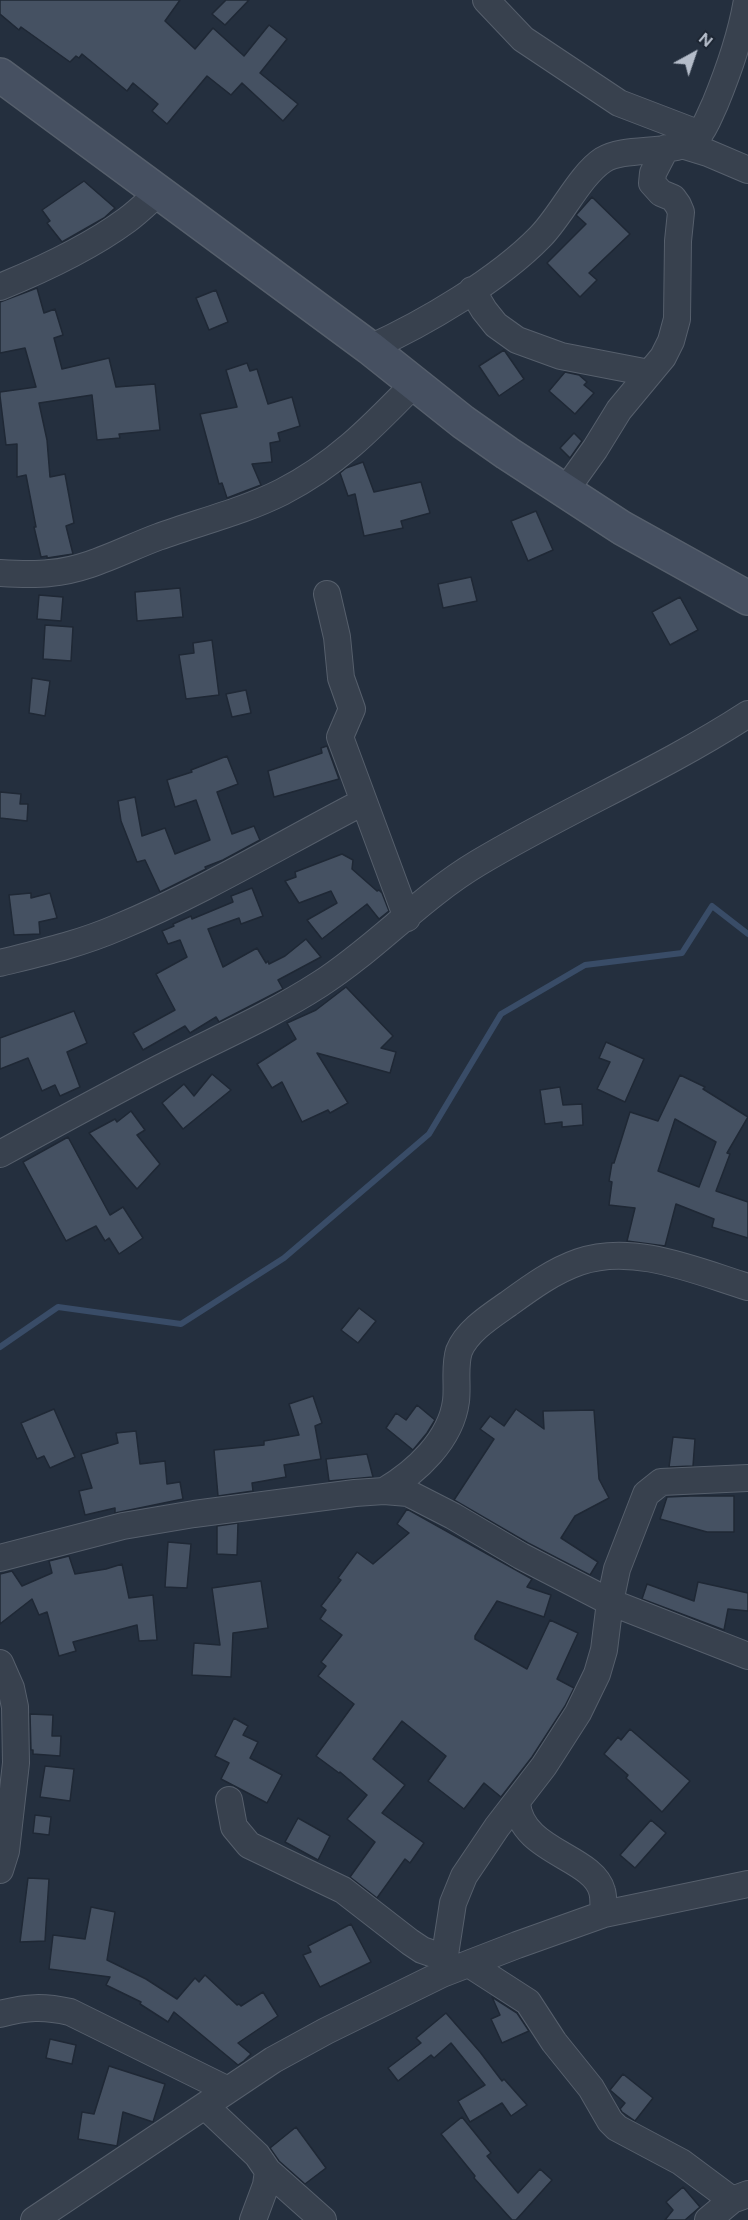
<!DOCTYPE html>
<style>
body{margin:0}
#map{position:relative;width:748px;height:2220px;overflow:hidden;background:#242f3e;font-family:Figtree,sans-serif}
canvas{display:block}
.north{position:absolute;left:664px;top:24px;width:60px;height:60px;-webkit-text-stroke:4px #1d2633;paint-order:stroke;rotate:40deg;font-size:16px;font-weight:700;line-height:24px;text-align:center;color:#b4bcc9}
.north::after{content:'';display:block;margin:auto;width:21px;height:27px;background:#b4bcc9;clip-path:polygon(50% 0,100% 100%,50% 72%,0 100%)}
</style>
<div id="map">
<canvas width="748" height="2220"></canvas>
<div class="north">N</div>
</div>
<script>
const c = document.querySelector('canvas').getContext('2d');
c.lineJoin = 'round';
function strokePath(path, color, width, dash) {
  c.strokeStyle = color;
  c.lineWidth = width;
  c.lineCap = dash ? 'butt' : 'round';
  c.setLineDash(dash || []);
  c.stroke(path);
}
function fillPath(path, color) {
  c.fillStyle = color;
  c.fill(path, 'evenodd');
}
strokePath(new Path2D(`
 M 0,1347 L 58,1307 L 181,1324 L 284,1258 L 429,1134 L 501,1014 L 585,965 L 682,953 L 712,906 L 748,934`), '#394c67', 6);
const building = new Path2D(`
 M 0,0 L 180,0 L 165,21 L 195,49 L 213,28 L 244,56 L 269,25 L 287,39 L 260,73 L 298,104 L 283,121 L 242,83 L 231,95 L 207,76 L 167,124 L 152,111 L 158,104 L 133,83 L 127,91 L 82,54 L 79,58 L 76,56 L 70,62 L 21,27 L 19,30 L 0,14 Z
 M 226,0 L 249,0 L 225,25 L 212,14 Z
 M 84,181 L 115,208 L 104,218 L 62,242 L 47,223 L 50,221 L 42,210 Z
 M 592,197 L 630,234 L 589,273 L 597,280 L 580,297 L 547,263 L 586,224 L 576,215 Z
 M 37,288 L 44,313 L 55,309 L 63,335 L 54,338 L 62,369 L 109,358 L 116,387 L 155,384 L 160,430 L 119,434 L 120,438 L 97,440 L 92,395 L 39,403 L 47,440 L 50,477 L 65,474 L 74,523 L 66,526 L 73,554 L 47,558 L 47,556 L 41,557 L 34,527 L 36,527 L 26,475 L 17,477 L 17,444 L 6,445 L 0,396 L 0,392 L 36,387 L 25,348 L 0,353 L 0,302 Z
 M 216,290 L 228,322 L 209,330 L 196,298 Z
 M 504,350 L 524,379 L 499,396 L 479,366 Z
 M 247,363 L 250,371 L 257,369 L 268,404 L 292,397 L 300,426 L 278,433 L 280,441 L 270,443 L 272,462 L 252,464 L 261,485 L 227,498 L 222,483 L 219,484 L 200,414 L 237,407 L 226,370 Z
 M 565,372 L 579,375 L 587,382 L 584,385 L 594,393 L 575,414 L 549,391 Z
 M 574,433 L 582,441 L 570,458 L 560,448 Z
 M 363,462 L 374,492 L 421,482 L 430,513 L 401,521 L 403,528 L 364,536 L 355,494 L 348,496 L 340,473 L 346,468 Z
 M 536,511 L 553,550 L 528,561 L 511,521 Z
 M 471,577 L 477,601 L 443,608 L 438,584 Z
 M 180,588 L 183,617 L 137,621 L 135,592 Z
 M 39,595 L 63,597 L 61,621 L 37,619 Z
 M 680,597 L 698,630 L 670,645 L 652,612 Z
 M 45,625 L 73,627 L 71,661 L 43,659 Z
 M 212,640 L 219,695 L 186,699 L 179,655 L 194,653 L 193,643 Z
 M 32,678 L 50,681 L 45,716 L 29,713 Z
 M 246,690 L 251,713 L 232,717 L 226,694 Z
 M 327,746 L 339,779 L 274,797 L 268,771 L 322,753 L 321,748 Z
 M 227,756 L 238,784 L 217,792 L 232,834 L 254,826 L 260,840 L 223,860 L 205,867 L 206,869 L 160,892 L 145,860 L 137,862 L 121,821 L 118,801 L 135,797 L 142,836 L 165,828 L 175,854 L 210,840 L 196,800 L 175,807 L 167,780 L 192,772 L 191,770 Z
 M 0,792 L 21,794 L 20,804 L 28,804 L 27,821 L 0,818 Z
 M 342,854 L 353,860 L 352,869 L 377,891 L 379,890 L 382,893 L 389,911 L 379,919 L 367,904 L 322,939 L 307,920 L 337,903 L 331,891 L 299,903 L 285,881 L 296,877 L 295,872 Z
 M 252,888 L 263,916 L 241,924 L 239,918 L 208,929 L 223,967 L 257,948 L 266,963 L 268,961 L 269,964 L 285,956 L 306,939 L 321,957 L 278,980 L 283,989 L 254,1004 L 219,1022 L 216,1017 L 190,1033 L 185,1026 L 143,1050 L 133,1033 L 175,1010 L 156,974 L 187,957 L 180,940 L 168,944 L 162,931 L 174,926 L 173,924 L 191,916 L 192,919 L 233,902 L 231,896 Z
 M 31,893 L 31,898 L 50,893 L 57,918 L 39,922 L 40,934 L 14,935 L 9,895 Z
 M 346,987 L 393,1036 L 381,1048 L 396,1052 L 390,1073 L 317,1053 L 348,1103 L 330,1113 L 328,1110 L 302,1122 L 282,1082 L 272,1088 L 257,1064 L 296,1039 L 287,1023 L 316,1010 Z
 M 74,1011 L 87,1043 L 67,1052 L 80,1087 L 60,1096 L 55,1085 L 42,1091 L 28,1058 L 0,1069 L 0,1038 Z
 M 606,1042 L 644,1059 L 625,1102 L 597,1089 L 610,1062 L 599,1058 Z
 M 212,1074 L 231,1090 L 183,1129 L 162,1103 L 184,1084 L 194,1096 Z
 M 680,1075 L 705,1087 L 703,1089 L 748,1117 L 727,1153 L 730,1154 L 716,1191 L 748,1202 L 748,1238 L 712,1227 L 714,1219 L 676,1204 L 665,1246 L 627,1241 L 635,1208 L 609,1205 L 612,1182 L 609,1181 L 612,1163 L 614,1163 L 630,1112 L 658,1121 ZM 675,1119 L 716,1142 L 699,1187 L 658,1171 Z
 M 560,1087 L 563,1105 L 582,1104 L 583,1125 L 562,1127 L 562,1122 L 545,1124 L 540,1090 Z
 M 131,1111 L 145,1130 L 137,1135 L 160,1164 L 137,1189 L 89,1133 L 115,1119 L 117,1122 Z
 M 68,1137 L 110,1215 L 123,1207 L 143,1238 L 119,1254 L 109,1238 L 105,1241 L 96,1226 L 66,1241 L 23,1162 Z
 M 359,1308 L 376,1321 L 358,1343 L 341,1330 Z
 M 313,1396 L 322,1423 L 315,1426 L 321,1459 L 284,1465 L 286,1477 L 252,1483 L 253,1491 L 218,1496 L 214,1450 L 264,1445 L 264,1441 L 299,1435 L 289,1404 Z
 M 417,1405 L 435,1420 L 427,1433 L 413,1450 L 386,1428 L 396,1413 L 406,1420 Z
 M 54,1409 L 75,1457 L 50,1468 L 44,1456 L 37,1459 L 21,1423 Z
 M 516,1409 L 544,1429 L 543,1411 L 594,1410 L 599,1479 L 609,1498 L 575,1516 L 561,1538 L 598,1562 L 590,1575 L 528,1543 L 454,1500 L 494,1439 L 480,1429 L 490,1416 L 504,1426 Z
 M 136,1431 L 140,1464 L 165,1461 L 167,1484 L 180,1482 L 183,1499 L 115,1513 L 115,1508 L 85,1515 L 79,1491 L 92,1488 L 81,1454 L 118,1443 L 116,1433 Z
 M 673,1437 L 695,1439 L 693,1466 L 669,1467 Z
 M 367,1454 L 373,1477 L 329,1481 L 326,1459 Z
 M 690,1496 L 734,1496 L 734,1532 L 707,1532 L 660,1519 L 667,1497 Z
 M 407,1509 L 532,1579 L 527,1587 L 551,1595 L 544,1617 L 497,1601 L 475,1636 L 475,1639 L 527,1669 L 550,1620 L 578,1633 L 557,1679 L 574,1688 L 565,1706 L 532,1757 L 501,1797 L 484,1783 L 464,1809 L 428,1781 L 446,1756 L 402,1721 L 373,1759 L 405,1785 L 382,1813 L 424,1843 L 410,1863 L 405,1859 L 377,1898 L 350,1877 L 375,1842 L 347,1819 L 367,1795 L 340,1772 L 339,1773 L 316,1756 L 354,1704 L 318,1676 L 326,1666 L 321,1662 L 342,1635 L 320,1619 L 326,1610 L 321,1606 L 341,1580 L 338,1578 L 357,1552 L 373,1564 L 409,1533 L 397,1524 Z
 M 238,1523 L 237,1555 L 217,1554 L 217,1526 Z
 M 168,1542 L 191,1544 L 187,1588 L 165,1587 Z
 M 69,1556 L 75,1574 L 106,1569 L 122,1564 L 129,1598 L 153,1595 L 157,1640 L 139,1641 L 137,1625 L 73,1642 L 76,1651 L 59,1656 L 47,1612 L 39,1615 L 32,1599 L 0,1624 L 0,1574 L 12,1571 L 22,1586 L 52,1573 L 49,1561 Z
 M 261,1581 L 268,1628 L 233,1633 L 231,1677 L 192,1675 L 194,1643 L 220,1645 L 212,1588 Z
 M 698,1582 L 748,1593 L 748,1611 L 728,1609 L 724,1630 L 642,1599 L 647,1584 L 694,1601 Z
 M 30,1714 L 53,1715 L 52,1736 L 61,1736 L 60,1756 L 33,1754 L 33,1750 L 31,1750 Z
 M 234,1718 L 248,1726 L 243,1735 L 258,1742 L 250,1758 L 282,1775 L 267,1803 L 221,1779 L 229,1763 L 215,1756 Z
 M 630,1729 L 690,1781 L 662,1812 L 626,1778 L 628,1775 L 604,1754 L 618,1737 L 621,1740 Z
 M 45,1766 L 74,1769 L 70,1801 L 40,1797 Z
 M 35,1815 L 51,1817 L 49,1835 L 33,1833 Z
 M 298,1818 L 330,1836 L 318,1860 L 285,1842 Z
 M 651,1820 L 666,1833 L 635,1868 L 620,1855 Z
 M 28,1878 L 49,1879 L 45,1941 L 20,1942 Z
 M 91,1907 L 115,1912 L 107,1960 L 146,1979 L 177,1999 L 195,1978 L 199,1982 L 205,1975 L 237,2005 L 239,2004 L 241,2006 L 263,1992 L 278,2016 L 238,2043 L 251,2054 L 244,2061 L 238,2065 L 174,2012 L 168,2022 L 140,2004 L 141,2002 L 106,1985 L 110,1977 L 49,1969 L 53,1935 L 85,1939 Z
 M 351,1924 L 371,1962 L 320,1987 L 303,1955 L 311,1952 L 308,1946 Z
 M 492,1997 L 517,2013 L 529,2031 L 502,2043 L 491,2019 L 500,2015 Z
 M 446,2013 L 480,2052 L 502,2081 L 504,2079 L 527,2105 L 511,2116 L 502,2103 L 470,2122 L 458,2101 L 485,2085 L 451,2043 L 434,2058 L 431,2055 L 398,2081 L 388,2068 L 421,2043 L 416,2038 Z
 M 50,2039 L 76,2045 L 72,2064 L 46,2058 Z
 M 109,2066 L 165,2084 L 153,2122 L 123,2112 L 117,2146 L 78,2139 L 82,2112 L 94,2114 Z
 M 623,2074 L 653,2098 L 635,2121 L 622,2112 L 620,2109 L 625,2103 L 610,2090 Z
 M 462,2117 L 491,2153 L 487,2156 L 518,2193 L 540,2169 L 552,2180 L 516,2220 L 512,2220 L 474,2178 L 475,2176 L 441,2134 Z
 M 296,2127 L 326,2168 L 305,2184 L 279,2161 L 270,2148 Z
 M 683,2187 L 700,2207 L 685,2220 L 665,2220 L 673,2210 L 666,2202 Z`);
fillPath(building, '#455162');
strokePath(building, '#1f2835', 1.5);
const street = new Path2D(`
 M 486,0 L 523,39 L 619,103 L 700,134
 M 682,145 L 708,153 L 748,170
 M 0,287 C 44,269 89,248 127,220 C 138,212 148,202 158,193
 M 472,290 L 484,310 L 496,325 L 517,340 L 561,356 L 649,373
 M 370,348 C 425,323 498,280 540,237 C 561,216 580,175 603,160 C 627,145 679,157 698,136 C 706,127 710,114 715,104 C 729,70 741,36 747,0
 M 565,491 L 595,449 L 619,410 L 663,357 L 671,341 L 677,319 L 678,241 L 681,212 L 678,205 L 673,198 L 661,193 L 652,183 L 653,173 L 666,148
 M 0,573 C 16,574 34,575 50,573 C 88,570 123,550 158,537 C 199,522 242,512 282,492 C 337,464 373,426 415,383
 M 327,594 L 337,637 L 341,678 L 352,709 L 340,737 L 407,918
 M 0,963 C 40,953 80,944 119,927 C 203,892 282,844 363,802
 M 0,1154 C 53,1125 106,1096 160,1068 C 214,1040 269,1017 320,984 C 376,948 421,897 478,863 C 566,810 662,770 748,714
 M 384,1491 C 416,1472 451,1440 456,1401 C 458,1385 454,1367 459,1351 C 467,1331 491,1316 508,1304 C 530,1288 553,1271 579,1262 C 633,1243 696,1271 748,1287
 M 0,1558 L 123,1526 L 194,1514 L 355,1493 L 384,1491 L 408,1493 L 453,1516 L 521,1556 L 610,1602 L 748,1656
 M 0,1663 L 11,1688 L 15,1707 L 16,1763 L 6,1851 L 0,1870
 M 229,1800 L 234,1827 L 249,1845 L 343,1890 L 410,1942 L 422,1950 L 445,1958
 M 517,1802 C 520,1852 593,1856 602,1891 C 604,1897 603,1907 604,1914
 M 469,1964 L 528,2002 L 554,2042 L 591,2088 L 610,2121 L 617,2128 L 681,2162 L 732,2200 L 748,2194
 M 442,1974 L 453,1903 L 464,1876 L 497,1827 L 544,1766 L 578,1713 L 597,1674 L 604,1650 L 610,1602 L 617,1569 L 646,1494 L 661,1482 L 748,1478
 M 0,2014 C 27,2007 43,2006 70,2012 L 228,2090
 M 205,2106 L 257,2155 L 268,2171 L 266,2185 L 253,2220
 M 268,2171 L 323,2220
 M 34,2220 L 273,2060 L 326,2031 L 442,1974 L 517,1945 L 604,1914 L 748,1884
 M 708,2220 L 732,2200`);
const secondary = new Path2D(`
 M 0,75 L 370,348 L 463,422 L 507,453 L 622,528 L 748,598`);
strokePath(street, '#565f6c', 28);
strokePath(secondary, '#565f6c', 36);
strokePath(street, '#38414e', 26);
strokePath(secondary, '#465061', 33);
</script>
